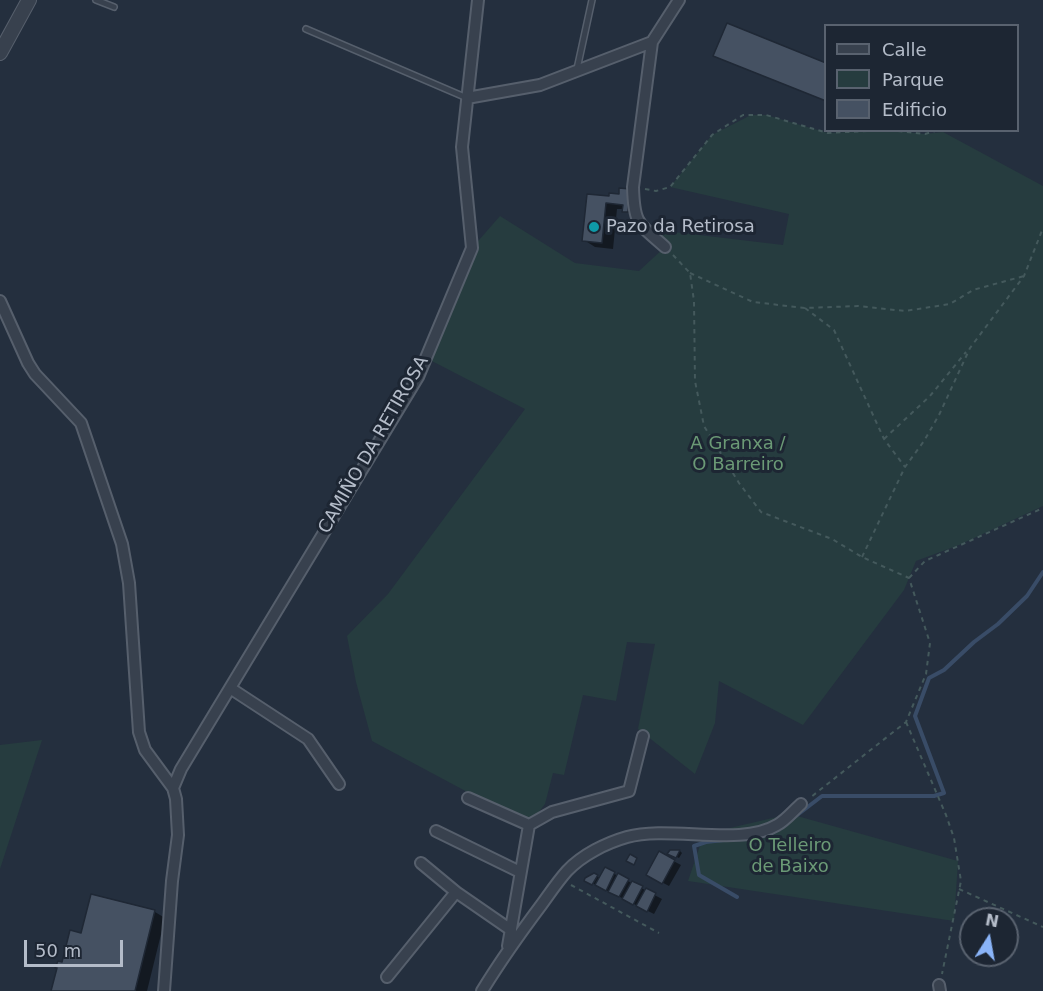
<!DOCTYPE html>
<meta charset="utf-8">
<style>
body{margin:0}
#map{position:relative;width:1043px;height:991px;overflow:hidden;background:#242f3e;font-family:"DejaVu Sans",sans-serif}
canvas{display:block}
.legend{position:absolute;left:824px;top:24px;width:195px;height:108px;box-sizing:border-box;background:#1d2633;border:2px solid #59626f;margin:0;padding:8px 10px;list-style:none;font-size:18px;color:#b4bcc9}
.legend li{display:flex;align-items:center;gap:12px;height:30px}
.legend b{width:30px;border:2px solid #59626f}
.north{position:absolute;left:959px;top:907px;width:60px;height:60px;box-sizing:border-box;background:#1d2633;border:2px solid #59626f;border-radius:50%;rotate:11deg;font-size:16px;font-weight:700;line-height:24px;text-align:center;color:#b4bcc9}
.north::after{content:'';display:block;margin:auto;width:21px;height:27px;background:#8ab4f8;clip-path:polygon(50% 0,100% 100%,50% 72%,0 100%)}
.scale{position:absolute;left:24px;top:940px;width:99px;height:27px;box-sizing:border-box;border:3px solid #b4bcc9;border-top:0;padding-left:8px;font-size:18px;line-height:21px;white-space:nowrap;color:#b4bcc9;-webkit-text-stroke:4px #1d2633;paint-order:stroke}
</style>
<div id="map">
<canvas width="1043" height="991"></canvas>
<ul class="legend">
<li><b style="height:8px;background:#38414e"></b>Calle</li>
<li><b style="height:16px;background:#263c3f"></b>Parque</li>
<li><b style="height:16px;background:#455162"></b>Edificio</li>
</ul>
<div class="north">N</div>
<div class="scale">50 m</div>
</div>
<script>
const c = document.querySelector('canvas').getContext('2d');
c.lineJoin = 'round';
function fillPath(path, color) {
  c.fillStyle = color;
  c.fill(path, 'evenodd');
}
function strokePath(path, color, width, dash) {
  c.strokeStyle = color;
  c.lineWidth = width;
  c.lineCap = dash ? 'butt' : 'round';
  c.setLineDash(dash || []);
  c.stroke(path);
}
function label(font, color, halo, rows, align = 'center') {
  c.font = font + ' "DejaVu Sans",sans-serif';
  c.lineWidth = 6;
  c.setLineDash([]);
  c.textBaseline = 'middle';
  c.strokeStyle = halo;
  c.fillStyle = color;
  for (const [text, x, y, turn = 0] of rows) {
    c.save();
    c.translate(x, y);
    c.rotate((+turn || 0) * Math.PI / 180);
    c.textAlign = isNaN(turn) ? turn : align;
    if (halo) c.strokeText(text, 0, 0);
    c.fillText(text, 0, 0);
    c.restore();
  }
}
fillPath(new Path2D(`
 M 751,115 L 766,115 L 828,133 L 886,130 L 925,134 L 943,132 L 1043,186 L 1043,506 L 959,545 L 916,561 L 904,590 L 803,725 L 719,681 L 715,723 L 695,774 L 638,729 L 655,644 L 627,642 L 616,701 L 583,695 L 564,775 L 553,773 L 545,804 L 529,825 L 372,741 L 356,682 L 347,636 L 388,594 L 525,409 L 426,358 L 472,248 L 500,216 L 575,263 L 639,271 L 665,247 L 657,230 L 783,245 L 789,214 L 670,187 L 712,135 Z
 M 42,740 L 0,869 L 0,745 Z
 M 790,814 L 958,861 L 954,921 L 688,881 L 704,834 Z`), '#263c3f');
fillPath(new Path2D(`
 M 630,190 L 640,196 L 638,217 L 633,216 L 624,209 L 617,209 L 613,249 L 595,247 L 584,240 L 588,195 L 610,198 Z
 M 670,851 L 680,851 L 682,853 L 679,858 L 669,853 Z
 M 660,854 L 681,865 L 669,886 L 648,875 Z
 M 605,869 L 662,899 L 654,914 L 586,880 L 594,875 L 600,878 Z
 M 92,896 L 155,912 L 165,918 L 147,991 L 52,991 L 63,964 L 82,935 Z`), '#0007');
strokePath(new Path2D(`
 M 792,819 L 822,796 L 934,796 L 944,793 L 915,716 L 929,678 L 944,670 L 974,642 L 998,624 L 1027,596 L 1043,572
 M 724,840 L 706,842 L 694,846 L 699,875 L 737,897`), '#394c67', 4);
const building = new Path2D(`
 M 727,23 L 826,63 L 826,101 L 713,56 Z
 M 619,188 L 630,189 L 628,212 L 622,212 L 623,205 L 606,203 L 602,243 L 582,241 L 587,194 L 609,196 L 609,193 L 619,194 Z
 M 670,850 L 680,850 L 676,858 L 667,854 Z
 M 659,851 L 675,860 L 662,884 L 646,875 Z
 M 630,854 L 637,858 L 634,865 L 626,861 Z
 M 605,867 L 615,872 L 606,891 L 595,885 Z
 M 594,873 L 598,875 L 592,885 L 584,881 L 585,878 Z
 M 618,873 L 629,879 L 619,897 L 608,892 Z
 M 632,881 L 643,886 L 633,905 L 622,899 Z
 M 646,888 L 656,893 L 647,912 L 636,906 Z
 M 91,894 L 155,910 L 135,991 L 51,991 L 57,968 L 55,968 L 58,961 L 62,962 L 70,930 L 81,933 Z`);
fillPath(building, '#455162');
strokePath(building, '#1f2835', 1.5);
const service = new Path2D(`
 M 96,0 L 114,7
 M 306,29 L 467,98
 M 577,69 L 592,0`);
const minor = new Path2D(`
 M 652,42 L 633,187 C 634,224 638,223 665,247
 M 467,98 L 540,85 L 652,42 L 679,0
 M 0,301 L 28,363 L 35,374 L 81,423 L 122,544 L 129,583 L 139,732 L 145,750 L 173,788 L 176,799 L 178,835 L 172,881 L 164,991
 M 230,688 L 308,739 L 339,784
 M 173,788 L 181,769 L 418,377 L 472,248 L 462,147 L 478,0
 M 468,798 L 529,825
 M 436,831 L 520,872
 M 421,863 L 456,892
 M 508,946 L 529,825 L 552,812 L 629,791 L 643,736
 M 387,977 L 456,892 L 511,930
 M 939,985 L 940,991
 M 482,991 C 501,960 521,932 542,904 C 550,893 558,881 567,871 C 582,855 606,843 627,837 C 669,825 741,847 777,825 C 786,820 793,811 801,804`);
const tertiary = new Path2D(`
 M 0,53 L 29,0`);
strokePath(service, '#565f6c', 8);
strokePath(minor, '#565f6c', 14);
strokePath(tertiary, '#565f6c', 16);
strokePath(new Path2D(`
 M 889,130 L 925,134 L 939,130
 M 645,189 L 656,191 L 670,187 L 712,135 L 743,115 L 766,115 L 828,133 L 886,130
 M 673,255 L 690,273 L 694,301 L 695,381 L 704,426 L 739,483 L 761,512 L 832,539 L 862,557 L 909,578 L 930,643 L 926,674 L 906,722 L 811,797
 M 690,273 L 753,302 L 805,308 L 858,306 L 905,311 L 950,304 L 973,290 L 1024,276
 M 805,308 L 834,330 L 884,439 L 905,467
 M 884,439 L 930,396 L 966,352
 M 862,557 L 905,467 L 924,441 L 939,415 L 970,348 L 1024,276 L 1043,228
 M 909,578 L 925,561 L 1043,508
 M 906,722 L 946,815 L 954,838 L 961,881 L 942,974
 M 571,885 L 659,933
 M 959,889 L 1043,927`), '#44595c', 2, [4.5, 4.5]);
strokePath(service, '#38414e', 5);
strokePath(minor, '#38414e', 10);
strokePath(tertiary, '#38414e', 14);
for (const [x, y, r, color] of [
 [594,227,6,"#0f9aa8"]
]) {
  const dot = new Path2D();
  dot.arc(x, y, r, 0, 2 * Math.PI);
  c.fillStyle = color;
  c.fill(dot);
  strokePath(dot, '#1d2633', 2);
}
label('18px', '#b4bcc9', '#1d2633', [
 ["Pazo da Retirosa",606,227]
], 'left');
label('18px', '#6b9a76', '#1d2633', [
 ["A Granxa /",738,444],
 ["O Barreiro",738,465],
 ["O Telleiro",790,846],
 ["de Baixo",790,867]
]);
label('18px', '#b4bcc9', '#1d2633', [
 ["CAMIÑO DA RETIROSA",374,445,-60]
]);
</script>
